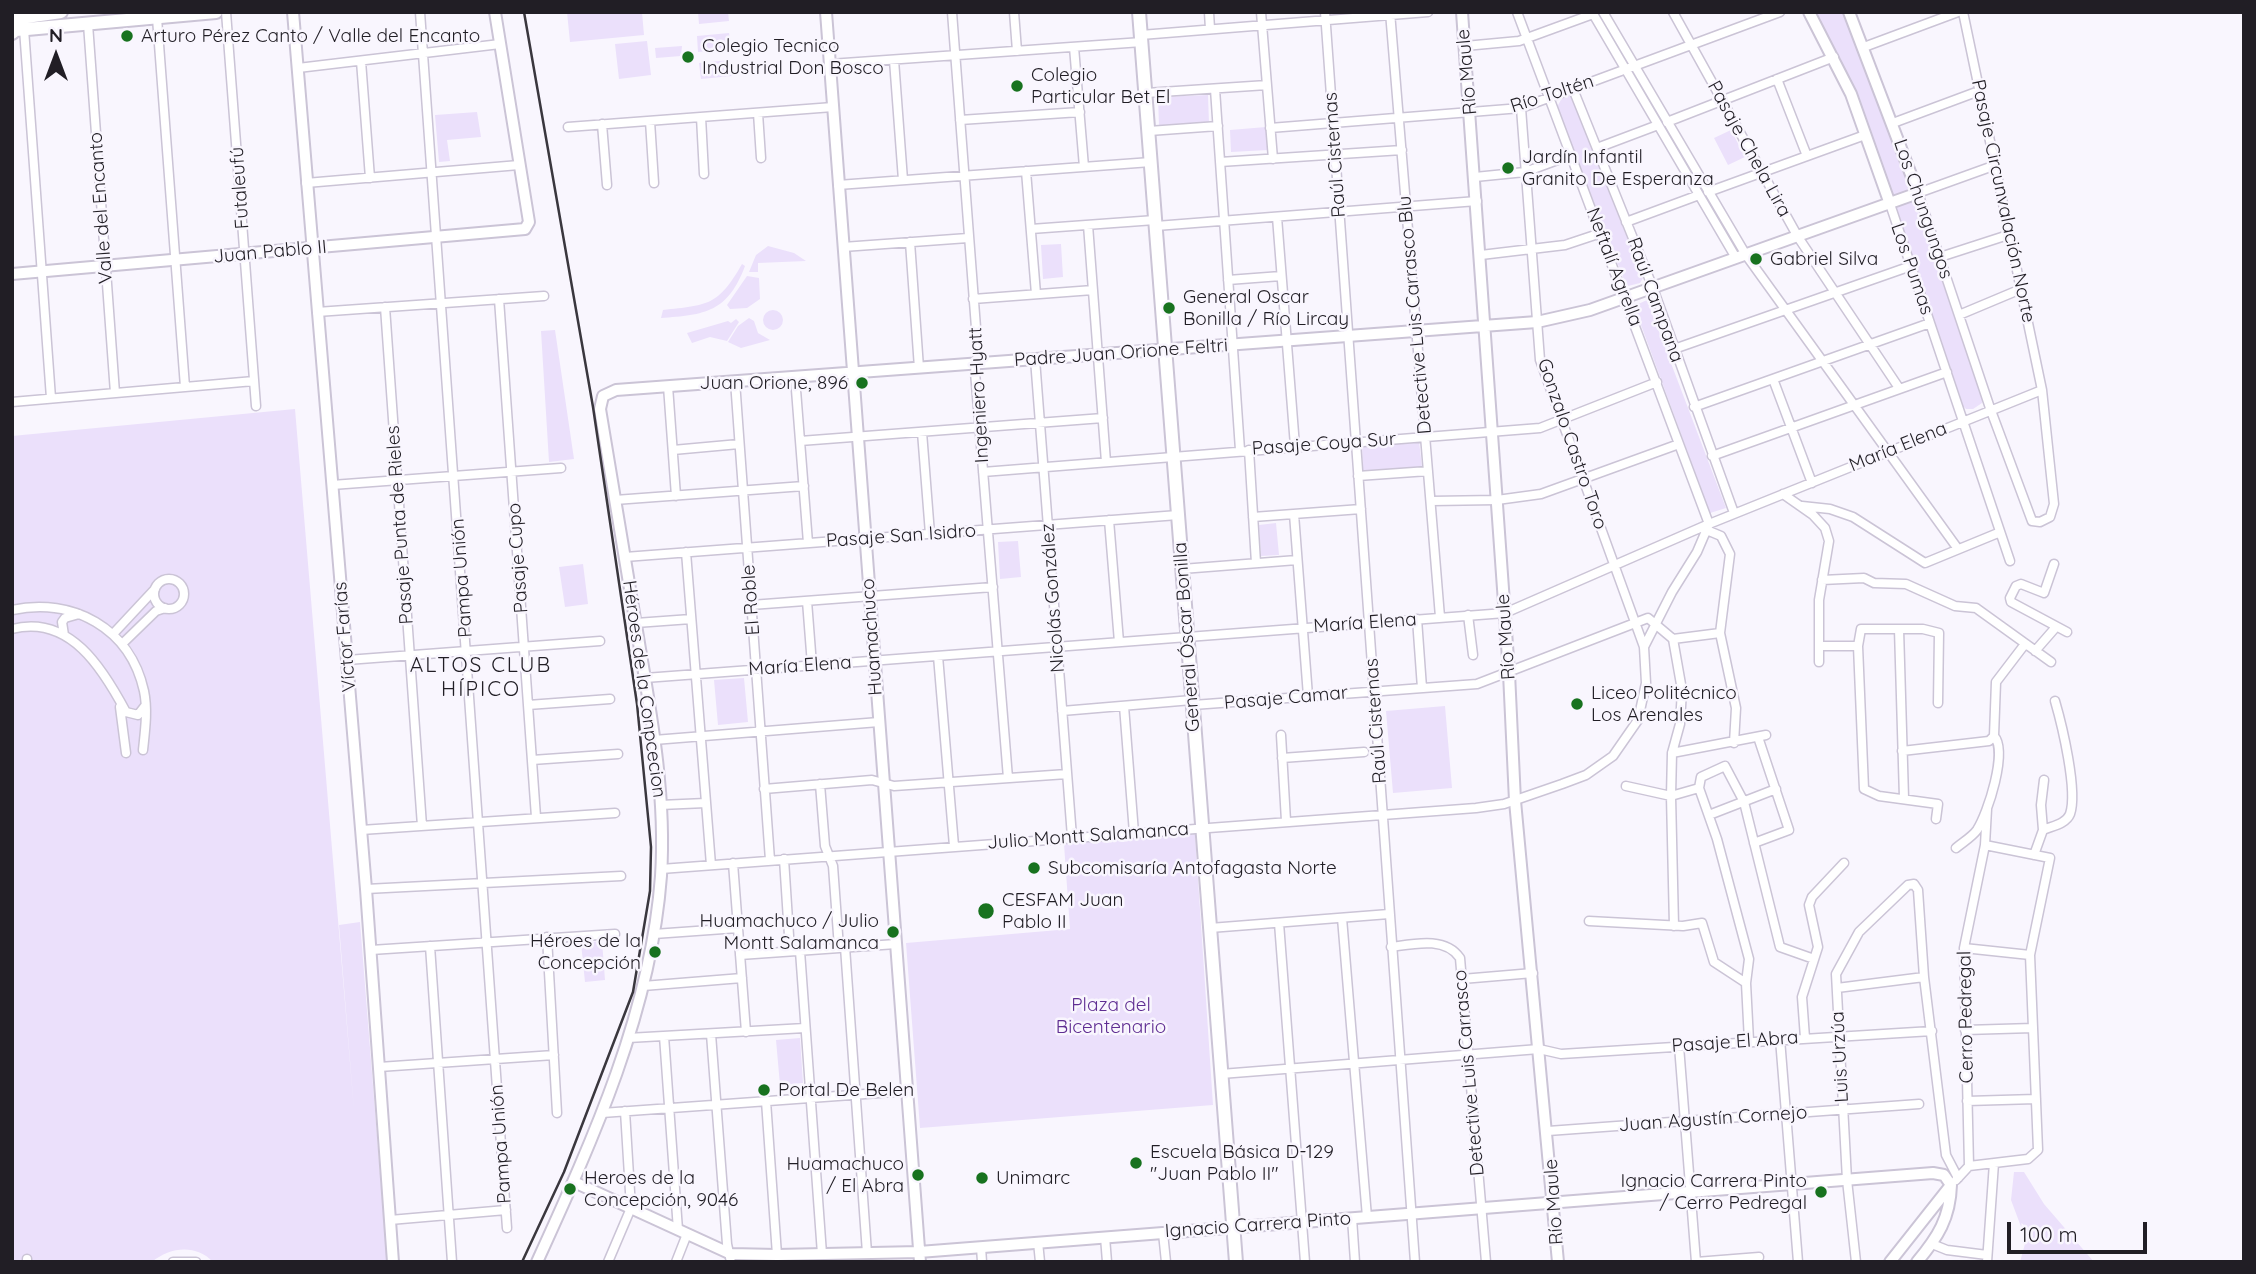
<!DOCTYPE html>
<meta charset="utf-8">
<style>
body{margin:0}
#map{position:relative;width:2256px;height:1274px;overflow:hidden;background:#f9f6fe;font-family:Quicksand,sans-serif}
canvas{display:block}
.frame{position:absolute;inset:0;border:14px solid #211e25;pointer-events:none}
.north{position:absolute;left:21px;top:21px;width:70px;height:70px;-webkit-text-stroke:5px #f9f6fe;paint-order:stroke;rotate:0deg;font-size:19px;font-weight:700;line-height:28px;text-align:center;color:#211e25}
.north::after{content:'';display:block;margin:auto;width:24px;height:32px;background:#211e25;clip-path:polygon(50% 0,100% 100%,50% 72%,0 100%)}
.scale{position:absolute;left:2007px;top:1222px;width:140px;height:32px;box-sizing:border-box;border:4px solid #211e25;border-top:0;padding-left:9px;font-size:21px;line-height:24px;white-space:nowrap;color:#211e25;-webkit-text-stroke:5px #f9f6fe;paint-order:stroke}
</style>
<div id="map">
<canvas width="2256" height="1274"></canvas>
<div class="frame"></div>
<div class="north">N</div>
<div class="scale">100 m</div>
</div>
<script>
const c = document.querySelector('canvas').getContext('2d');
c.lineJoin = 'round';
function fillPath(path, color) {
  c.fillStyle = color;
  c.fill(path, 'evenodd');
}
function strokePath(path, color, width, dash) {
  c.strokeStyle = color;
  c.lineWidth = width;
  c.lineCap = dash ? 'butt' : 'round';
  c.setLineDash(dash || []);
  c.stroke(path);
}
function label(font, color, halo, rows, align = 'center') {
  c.font = font + ' Quicksand,sans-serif';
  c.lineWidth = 5;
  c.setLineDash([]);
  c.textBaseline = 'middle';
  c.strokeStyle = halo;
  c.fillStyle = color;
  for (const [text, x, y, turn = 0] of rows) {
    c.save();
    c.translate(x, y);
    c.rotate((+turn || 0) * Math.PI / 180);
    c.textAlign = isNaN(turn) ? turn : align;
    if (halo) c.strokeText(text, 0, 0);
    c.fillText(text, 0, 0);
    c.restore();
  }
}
fillPath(new Path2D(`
 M 567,12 L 642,12 L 644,35 L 570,42 Z
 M 698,12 L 728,12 L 729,21 L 699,24 Z
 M 1814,12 L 1845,12 L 1896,146 L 1982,398 L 1982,403 L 1973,409 L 1966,409 L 1962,405 L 1859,105 L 1840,58 Z
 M 729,33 L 731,49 L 698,52 L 697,36 Z
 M 647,41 L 651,75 L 619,79 L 615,44 Z
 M 682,46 L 681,56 L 656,58 L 655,48 Z
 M 730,60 L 732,76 L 701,79 L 699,63 Z
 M 1208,95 L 1209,123 L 1159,126 L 1158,97 Z
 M 1571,95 L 1643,278 L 1640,283 L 1628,286 L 1624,280 L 1557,107 L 1562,98 Z
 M 477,112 L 481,137 L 447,140 L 450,161 L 439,162 L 435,115 Z
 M 1266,127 L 1268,150 L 1231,152 L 1230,130 Z
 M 1731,130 L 1745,157 L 1728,165 L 1714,138 Z
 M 1061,244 L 1063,277 L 1043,279 L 1041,245 Z
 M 768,246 L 794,253 L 806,261 L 758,263 L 758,272 L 749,272 L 756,255 Z
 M 742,264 L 745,266 C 728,312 705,315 661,318 L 663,310 C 708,305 718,306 742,264 Z
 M 747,276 L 759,278 L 760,299 L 747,308 L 730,309 L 727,305 Z
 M 1647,300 L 1726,508 L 1710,513 L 1634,306 Z
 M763 320a10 10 0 1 1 20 0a10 10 0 1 1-20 0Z
 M 749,318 L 754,321 L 758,333 L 770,340 L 741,348 L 728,342 L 738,326 Z
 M 736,319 L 739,322 L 727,341 L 710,337 L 692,343 L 687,333 L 728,321 L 731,323 Z
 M 555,330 L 574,459 L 549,462 L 541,331 Z
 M 295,409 L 354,1110 L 339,925 L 360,922 L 387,1262 L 213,1262 C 196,1244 170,1247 152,1262 L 12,1262 L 12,436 Z
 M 1419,441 L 1422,467 L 1363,471 L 1362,445 Z
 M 1276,523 L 1279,555 L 1261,556 L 1259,525 Z
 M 1018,541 L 1021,577 L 1000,579 L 998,542 Z
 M 583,564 L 588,604 L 565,607 L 559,567 Z
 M 744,678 L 748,722 L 718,725 L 714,680 Z
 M 1445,706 L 1452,788 L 1393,793 L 1386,711 Z
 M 1195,834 L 1213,1105 L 920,1128 L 906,943 L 1070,929 L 1064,844 Z
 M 602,941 L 605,980 L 585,982 L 581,943 Z
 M 800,1038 L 803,1083 L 780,1085 L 776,1040 Z
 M 2014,1172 L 2024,1172 L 2044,1204 L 2094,1262 L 2020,1262 L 2026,1240 L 2011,1200 Z`), '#ebe0fb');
const minor = new Path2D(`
 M 226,12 L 256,406
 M 420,12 L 507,1228
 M 952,12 L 978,354 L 975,372 L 1008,778
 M 1014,12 L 1017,51
 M 1209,12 L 1210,29
 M 1261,12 L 1273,159
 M 1325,12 L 1415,1262
 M 1390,12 L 1440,617
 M 1517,12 L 1709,524 L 1697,552 L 1672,592 L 1644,647
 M 1592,12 L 1736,258
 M 1603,12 L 1746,255 L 1958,549
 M 1673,12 L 1798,237 L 1899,388
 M 1963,12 L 2042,390 L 2054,504 L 2050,517 L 2040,522 L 2032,521 L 1990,408 L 1918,193 L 1993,166
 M 157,18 L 185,387
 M 88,24 L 115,393
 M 24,29 L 51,398
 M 1141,35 L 1428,12
 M 1465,46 L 1519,41 L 1593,14
 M 1074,47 L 1084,167
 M 1864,47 L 1958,12
 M 894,60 L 903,180
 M 361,61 L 370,178
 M 830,64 L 1142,42
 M 298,68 L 500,44
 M 1777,79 L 1807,156
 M 1215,89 L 1240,450
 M 1573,89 L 1653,288 L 1734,513
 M 1146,93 L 1267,85
 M 758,113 L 761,158
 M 701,117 L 704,174
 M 960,120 L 1080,112
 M 650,121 L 654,183
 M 1667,122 L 1834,57
 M 1893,123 L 1979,91
 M 602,124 L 607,185
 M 568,127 L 833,107
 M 1270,128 L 1521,108 L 1780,12
 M 1149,131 L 1218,126
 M 1597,148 L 1658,125
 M 1220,162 L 1402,150
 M 1026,171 L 1036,294
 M 1475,177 L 1525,172 L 1571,155
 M 306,183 L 519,165
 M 838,185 L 1151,162
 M 1708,192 L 1865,135
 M 1890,204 L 2010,561
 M 1277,217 L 1295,446
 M 1626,222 L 1699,195
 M 1088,225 L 1106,462
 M 1156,226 L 1477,201
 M 1031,229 L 1155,220
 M 910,242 L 919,368
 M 843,247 L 968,238
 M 1481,255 L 1565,245 L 1601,233
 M 1940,257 L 2008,235
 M 1228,280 L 1281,276
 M 499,299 L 536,817
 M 973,299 L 1093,290
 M 385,307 L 422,826
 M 317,312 L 544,296
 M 1959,315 L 2021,289
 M 1674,349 L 1911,266
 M 1035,359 L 1072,837
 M 795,377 L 808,543
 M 1773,379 L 1812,483
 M 735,381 L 770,860
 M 668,386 L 676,496
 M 12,402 L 254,381
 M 1694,407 L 1930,323
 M 922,432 L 930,534
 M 800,441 L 1103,418
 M 673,450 L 739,444
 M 1249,450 L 1256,563
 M 1712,456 L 1947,372
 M 983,472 L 1540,428 L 1657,382
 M 1358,476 L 1428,471
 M 332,485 L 561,468
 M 1783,494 L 1813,515 L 1825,528 L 1829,541 L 1819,600 L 1819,662
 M 615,500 L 804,486
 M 1431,501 L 1497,500 L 1541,494 L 1679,444
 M 1802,506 L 1830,509 L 1853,517 L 1925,563 L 1998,533
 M 1294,514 L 1308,696
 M 1253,517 L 1361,509
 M 1109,520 L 1119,642
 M 1709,531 L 1721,536 L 1730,554 L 1720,633 L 1736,708 L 1734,743
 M 686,552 L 711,865
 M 625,557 L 1178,515
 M 2054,564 L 2044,593 L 2021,584 L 2016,586 L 2010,598 L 2011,602 L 2067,632
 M 1182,569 L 1297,560
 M154 594a15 15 0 1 1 30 0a15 15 0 1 1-30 0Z
 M 1822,580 L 1864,578 L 1874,583 L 1906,584 L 1955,606 L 1976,608 L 2051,662
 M 807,601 L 812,665
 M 751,605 L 993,587
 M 12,610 C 73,597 130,628 144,691 C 148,710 145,731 143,750
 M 1468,615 L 1473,655
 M 1417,619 L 1422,688
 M 636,623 L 691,619
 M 12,629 C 70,614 103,669 126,712 L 138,715 L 145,706
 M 1899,629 L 1904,798
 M 113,634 L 155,589
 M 64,635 L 62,622 L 65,618 L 79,614
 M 1673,639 L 1682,690 L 1680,724 L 1672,753 L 1671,796 L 1674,926
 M 122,644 L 156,611 L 165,608
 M 1819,646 L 1858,646
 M 2035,651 L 2056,627
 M 938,656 L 954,846
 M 347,660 L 600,641
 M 645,678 L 1505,613 L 1709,524 L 2042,390
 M 528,705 L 610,699
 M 1193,705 L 1477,684 L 1648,618 L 1673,639 L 1720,633
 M 1124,706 L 1134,833
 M 120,707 L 126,753
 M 1062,711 L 1192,700
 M 1281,735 L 1286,821
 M 1994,736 L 1996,682 L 2025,644
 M 654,740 L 879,722
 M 1902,751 L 1989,741 L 1994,736
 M 1672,753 L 1766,735
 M 1282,758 L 1364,752
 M 532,760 L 618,754
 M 820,784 L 825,846 L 833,866 L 839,948
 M 1626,786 L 1671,796 L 1699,788 L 1701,777 L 1725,766 L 1744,802 L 1780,947 L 1814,959
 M 1699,788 L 1717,839 L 1749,959 L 1746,983 L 1749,1041
 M 764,789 L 872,780 L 894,786 L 1067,774
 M 660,805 L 706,803
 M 1709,815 L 1776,789
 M 1936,819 L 1938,804 L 1879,796 L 1864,789 L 1858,646 L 1861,629 L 1923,629 L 1939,633 L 1938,703
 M 361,830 L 615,813
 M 2043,830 L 2041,805 L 2044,780
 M 1754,843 L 1789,830 L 1758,737
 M 1956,848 C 1963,842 1972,837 1977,830 C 1988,813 2008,751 1994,736
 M 2034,855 L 2043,830 C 2052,826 2066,824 2070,814 C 2078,791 2062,725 2055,701
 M 784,859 L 790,951
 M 733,863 L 746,1032
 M 661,869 L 1476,808 L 1504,804 L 1562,784 L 1586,775 L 1613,756 L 1638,720 L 1646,683 L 1644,647 L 1540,360 L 1521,108
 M 366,889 L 621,876
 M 1342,918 L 1367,1217
 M 1589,921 L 1683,926 L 1702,923 L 1714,962 L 1746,983
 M 1279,923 L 1305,1262
 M 1210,928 L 1389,914
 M 654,934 L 738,928
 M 547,937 L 557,1113
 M 430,946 L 452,1262
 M 845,947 L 867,1253
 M 1391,947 C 1413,944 1445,936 1460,958 L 1486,1262
 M 1964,948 L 2030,955
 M 371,950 L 615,934
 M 800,951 L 822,1254
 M 740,955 L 896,944
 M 1462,979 L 1533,973
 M 643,986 L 742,978
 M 1837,988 L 1924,977
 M 1965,1030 L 2033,1028
 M 711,1034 L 727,1244 L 731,1262
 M 664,1036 L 678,1230
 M 628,1038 L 805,1028
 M 1805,1038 L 1802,997 L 1818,947 L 1809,905 L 1812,897 L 1844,863
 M 1780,1039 L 1798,1262
 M 1679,1046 L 1696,1262
 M 379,1067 L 554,1055
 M 1221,1074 L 1539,1049 L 1561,1054 L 1932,1031
 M 766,1101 L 777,1255
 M 1967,1101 L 2036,1099
 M 602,1113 L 907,1091
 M 1548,1131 L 1919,1104
 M 1969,1166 L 2028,1159 L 2038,1150 L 2030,955 L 2050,858 L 1985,845
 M 1956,1180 L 1969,1166 L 1964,948 L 1985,845 L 1987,809
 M 1352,1218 L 1355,1262
 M 390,1220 L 506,1210
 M 1163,1233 L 1166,1262
 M 1105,1237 L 1107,1262
 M 1038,1242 L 1040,1262
 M 1932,1244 L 1947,1250 L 1987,1255
 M 981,1247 L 982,1262
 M 27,1259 L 27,1262
 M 173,1262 L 196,1262
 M 608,1262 L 631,1208 L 625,1111
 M 676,1262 L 687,1234
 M 1696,1262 L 1759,1257
 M 1856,1262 L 1847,1180 L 1836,974 L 1859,932 L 1908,885 L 1914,884 L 1918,890 L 1924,977 L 1946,1155 L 1958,1178
 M 1987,1262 L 1994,1163`);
const tertiary = new Path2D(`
 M 293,12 L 366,889 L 393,1262
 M 826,12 L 920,1262
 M 1462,12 L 1509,673 L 1515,801 L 1558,1262
 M 1809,12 L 1851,94 L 1890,204
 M 12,274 L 525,229 L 529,222 L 495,12
 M 574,1182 L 731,1254 L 777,1255 L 919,1252 L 1933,1173 L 1944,1175 L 1951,1185
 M 537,1262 C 593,1139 651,1012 661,876 C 666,800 653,724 640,649 C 627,569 613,489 600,409 L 603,396 L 616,390 L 1537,322 L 1590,310 L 1918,193 L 1849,12
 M 1890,1262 L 1951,1185
 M 1917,1262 C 1938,1237 1950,1218 1951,1185`);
const secondary = new Path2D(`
 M 1139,12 L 1236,1262
 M 12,19 L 61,12
 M 12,33 L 16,30 L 216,12`);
strokePath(minor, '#cbc4d6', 11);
strokePath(tertiary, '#cbc4d6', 14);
strokePath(secondary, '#cbc4d6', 16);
strokePath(minor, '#fff', 8);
strokePath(tertiary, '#fff', 10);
strokePath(secondary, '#fff', 12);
strokePath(new Path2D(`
 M 522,1262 L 564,1172 L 633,992 L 650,891 L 651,847 L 637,704 L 593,407 L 524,12`), '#3a373e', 2.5);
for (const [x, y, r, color] of [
 [127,36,7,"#18721f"],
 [688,57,7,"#18721f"],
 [1017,86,7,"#18721f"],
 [1508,168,7,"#18721f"],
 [1756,259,7,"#18721f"],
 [1169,308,7,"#18721f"],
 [862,383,7,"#18721f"],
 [1577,704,7,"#18721f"],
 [1034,868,7,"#18721f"],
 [986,911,9,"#18721f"],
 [893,932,7,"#18721f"],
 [655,952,7,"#18721f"],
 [764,1090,7,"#18721f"],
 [1136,1163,7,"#18721f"],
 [918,1175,7,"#18721f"],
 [982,1178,7,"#18721f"],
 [570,1189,7,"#18721f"],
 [1821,1192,7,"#18721f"]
]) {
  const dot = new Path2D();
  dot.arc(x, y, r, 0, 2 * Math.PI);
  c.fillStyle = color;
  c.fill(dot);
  strokePath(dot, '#f9f6fe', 2.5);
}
label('19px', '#211e25', '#f9f6fe', [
 ["Arturo Pérez Canto / Valle del Encanto",141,36],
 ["Colegio Tecnico",702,46],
 ["Industrial Don Bosco",702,68],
 ["Colegio",1031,75],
 ["Particular Bet El",1031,97],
 ["Jardín Infantil",1522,157],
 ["Granito De Esperanza",1522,179],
 ["Gabriel Silva",1770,259],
 ["General Oscar",1183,297],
 ["Bonilla / Río Lircay",1183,319],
 ["Juan Orione, 896",848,383,"right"],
 ["Liceo Politécnico",1591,693],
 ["Los Arenales",1591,715],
 ["Subcomisaría Antofagasta Norte",1048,868],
 ["CESFAM Juan",1002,900],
 ["Pablo II",1002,922],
 ["Huamachuco / Julio",879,921,"right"],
 ["Montt Salamanca",879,943,"right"],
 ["Héroes de la",641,941,"right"],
 ["Concepción",641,963,"right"],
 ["Portal De Belen",778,1090],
 ["Escuela Básica D-129",1150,1152],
 ["\"Juan Pablo II\"",1150,1174],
 ["Huamachuco",904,1164,"right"],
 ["/ El Abra",904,1186,"right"],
 ["Heroes de la",584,1178],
 ["Concepción, 9046",584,1200],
 ["Unimarc",996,1178],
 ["Ignacio Carrera Pinto",1807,1181,"right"],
 ["/ Cerro Pedregal",1807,1203,"right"]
], 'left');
label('19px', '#211e25', '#f9f6fe', [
 ["Río Maule",1467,72,-95],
 ["Río Toltén",1552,94,-18],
 ["Pasaje Chela Lira",1749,149,61],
 ["Raúl Cisternas",1335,155,-94],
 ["Futaleufú",240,188,-94],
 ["Pasaje Circunvalación Norte",2003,201,78],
 ["Valle del Encanto",101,208,-94],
 ["Los Chungungos",1923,209,71],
 ["Juan Pablo II",270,252,-5],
 ["Neftalí Agrella",1614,267,69],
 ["Los Pumas",1912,269,71],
 ["Raúl Campana",1655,300,70],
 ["Detective Luis Carrasco Blu",1415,315,-95],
 ["Padre Juan Orione Feltri",1121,353,-4],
 ["Ingeniero Hyatt",979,395,-93],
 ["Pasaje Coya Sur",1324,444,-4],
 ["Gonzalo Castro Toro",1572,444,71],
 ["María Elena",1898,447,-22],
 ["Pasaje Punta de Rieles",400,525,-94],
 ["Pasaje San Isidro",901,536,-4],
 ["Pasaje Cupo",518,558,-94],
 ["Pampa Unión",462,578,-94],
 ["Nicolás González",1053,598,-94],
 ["El Roble",751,600,-94],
 ["María Elena",1365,623,-4],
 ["Víctor Farías",345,637,-95],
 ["Huamachuco",872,637,-94],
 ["General Óscar Bonilla",1187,637,-94],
 ["Río Maule",1506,637,-94],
 ["María Elena",800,666,-4],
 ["Héroes de la Conpcecion",644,689,82],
 ["Pasaje Camar",1286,698,-5],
 ["Raúl Cisternas",1376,721,-94],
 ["Julio Montt Salamanca",1088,836,-4],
 ["Cerro Pedregal",1966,1017,-91],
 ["Pasaje El Abra",1735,1042,-4],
 ["Luis Urzúa",1840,1057,-93],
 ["Detective Luis Carrasco",1469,1073,-95],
 ["Juan Agustín Cornejo",1713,1119,-4],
 ["Pampa Unión",501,1144,-94],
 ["Río Maule",1554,1202,-94],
 ["Ignacio Carrera Pinto",1258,1225,-4]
]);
label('19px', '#5f2d92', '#f9f6fe', [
 ["Plaza del",1111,1005],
 ["Bicentenario",1111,1027]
]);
c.letterSpacing = '2px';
label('21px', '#211e25', '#f9f6fe', [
 ["ALTOS CLUB",481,666],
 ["HÍPICO",481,690]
]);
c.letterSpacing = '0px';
</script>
